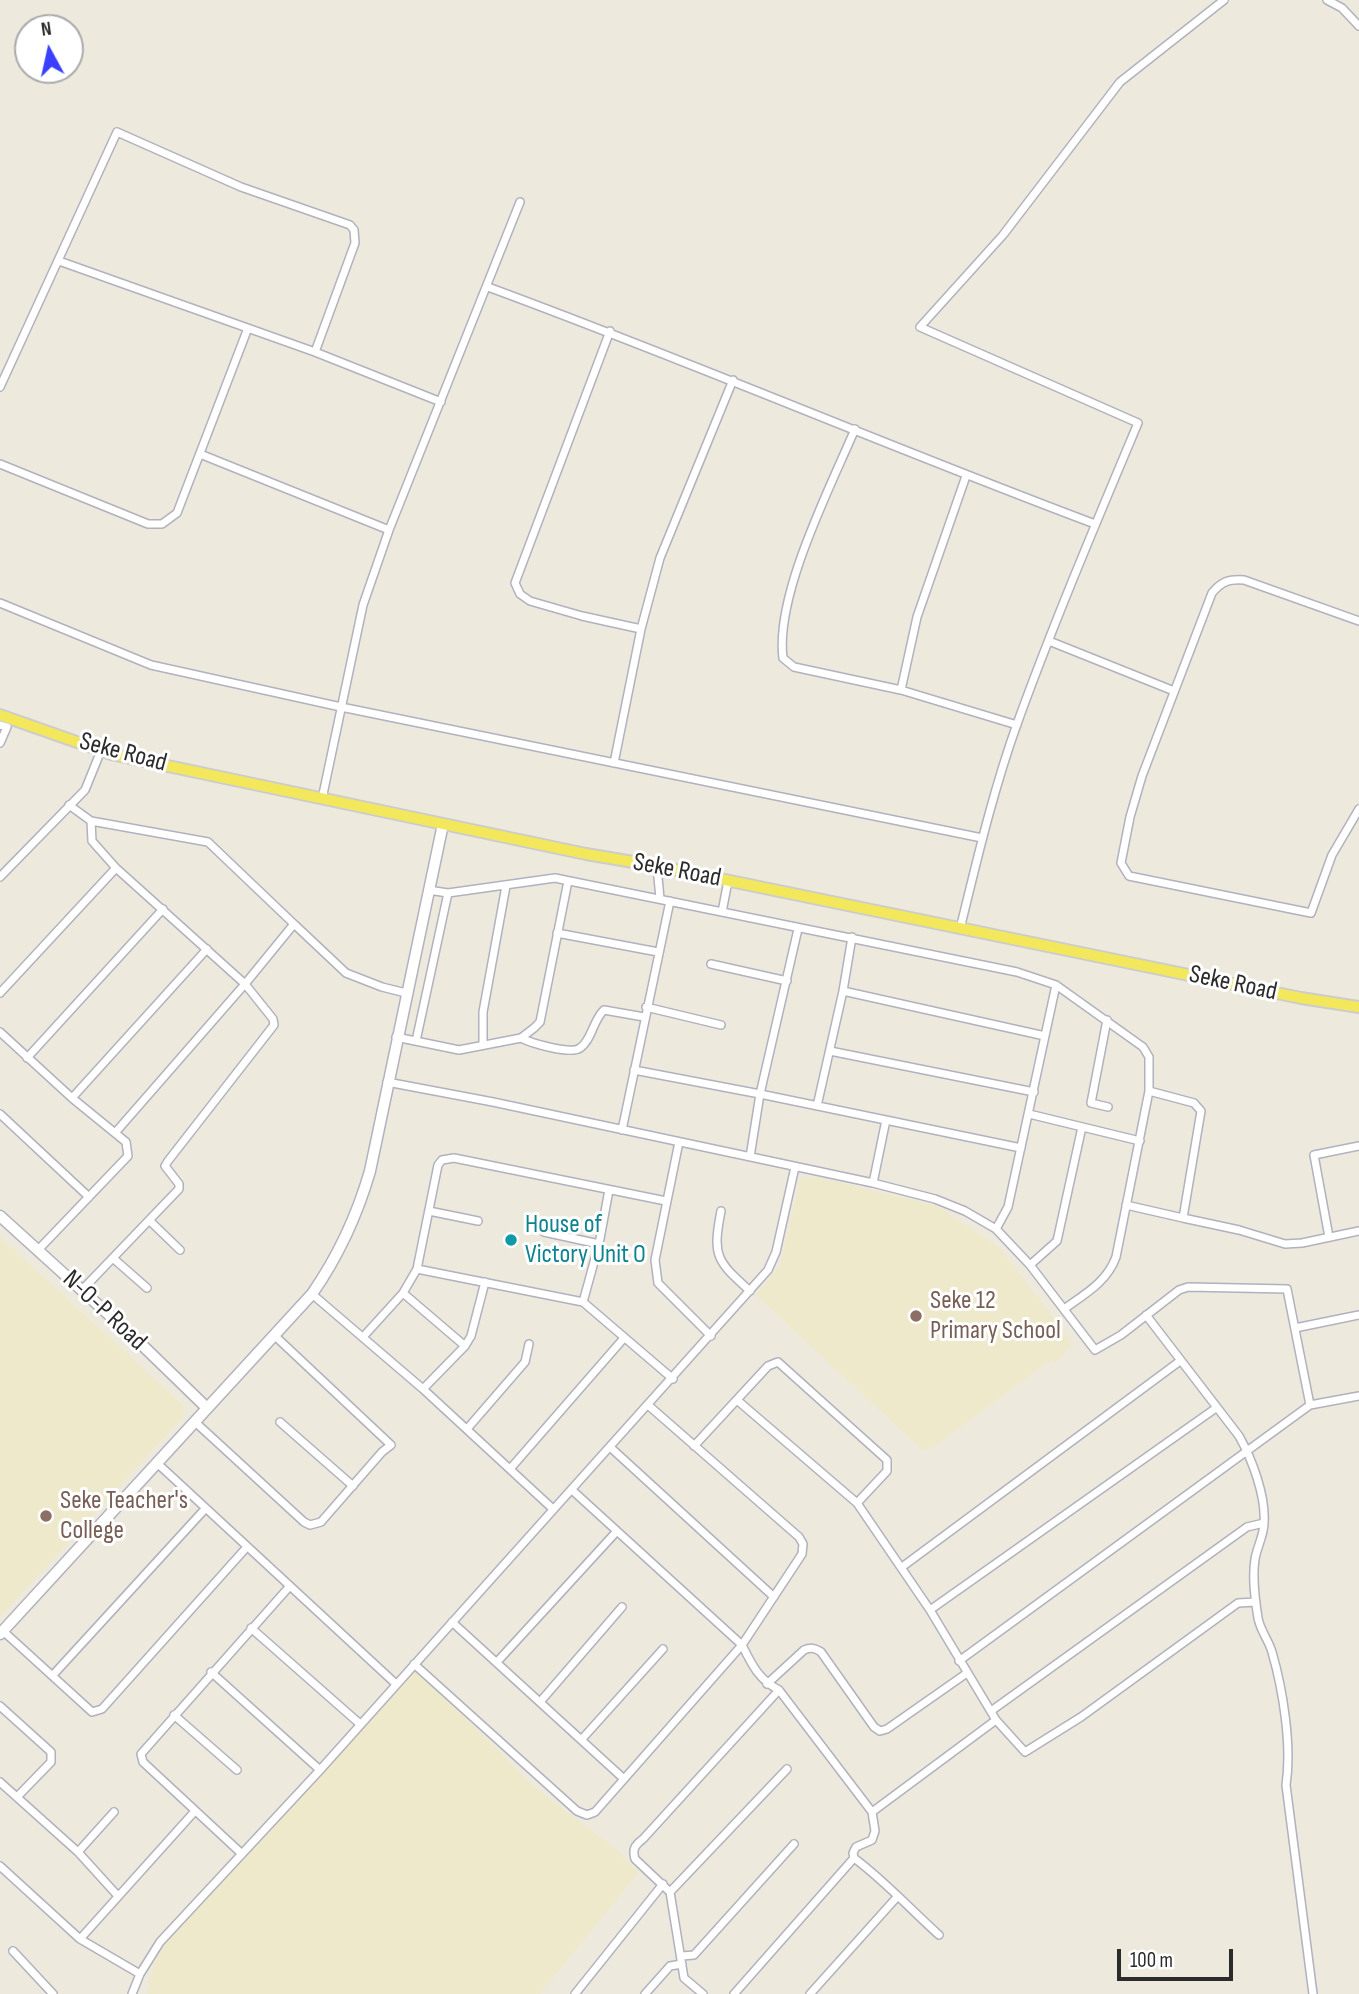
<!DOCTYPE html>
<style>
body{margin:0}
#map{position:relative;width:1359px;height:1994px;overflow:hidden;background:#ede9dd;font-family:"Sofia Sans Condensed",sans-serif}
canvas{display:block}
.north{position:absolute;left:14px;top:14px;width:70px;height:70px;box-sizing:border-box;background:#fff;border:2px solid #aaa;border-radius:50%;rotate:352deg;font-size:19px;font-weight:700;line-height:28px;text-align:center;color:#2b2b2b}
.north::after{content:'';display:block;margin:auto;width:24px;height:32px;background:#3a40fd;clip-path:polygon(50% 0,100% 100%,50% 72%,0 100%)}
.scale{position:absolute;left:1117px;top:1949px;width:116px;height:32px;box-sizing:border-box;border:4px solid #2b2b2b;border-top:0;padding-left:9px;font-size:21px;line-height:24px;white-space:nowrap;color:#2b2b2b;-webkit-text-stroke:5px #fff;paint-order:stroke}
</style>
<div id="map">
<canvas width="1359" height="1994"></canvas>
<div class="north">N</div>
<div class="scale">100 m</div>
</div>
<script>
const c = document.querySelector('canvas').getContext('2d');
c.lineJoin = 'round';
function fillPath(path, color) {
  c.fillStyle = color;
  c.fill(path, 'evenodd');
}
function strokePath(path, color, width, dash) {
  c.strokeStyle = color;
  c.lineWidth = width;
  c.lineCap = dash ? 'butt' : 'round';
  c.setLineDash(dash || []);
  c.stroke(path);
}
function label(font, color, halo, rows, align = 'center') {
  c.font = font + ' "Sofia Sans Condensed",sans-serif';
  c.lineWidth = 6;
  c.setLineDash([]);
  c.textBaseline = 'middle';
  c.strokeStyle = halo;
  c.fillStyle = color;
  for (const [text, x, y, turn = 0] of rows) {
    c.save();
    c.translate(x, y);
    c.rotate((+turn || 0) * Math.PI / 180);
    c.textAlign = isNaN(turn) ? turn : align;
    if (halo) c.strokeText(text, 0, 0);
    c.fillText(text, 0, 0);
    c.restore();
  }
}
fillPath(new Path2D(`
 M 816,1177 L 937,1206 L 1000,1248 L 1069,1338 L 1072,1344 L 1057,1363 L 1051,1360 L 934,1447 L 922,1450 L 756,1295 L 780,1265 L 800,1180 Z
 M 0,1237 L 183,1405 L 184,1416 L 0,1617 Z
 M 411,1663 L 535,1788 L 621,1853 L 623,1858 L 639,1872 L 540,1994 L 147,1994 L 157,1950 Z`), '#efe9cc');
const street = new Path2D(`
 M 1327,0 L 1342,8 L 1359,26
 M 59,261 L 315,352
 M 488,287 C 692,362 892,448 1095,524
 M 610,331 L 515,583 L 520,594 L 530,601 L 582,616 L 641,629
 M 0,387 L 117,132 L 241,187 L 350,225 L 354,230 L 355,243 L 315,352 L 441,402
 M 855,429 C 830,488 775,595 783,658 L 794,667 L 901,690 L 1017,725
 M 200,454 L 389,530
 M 0,464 L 148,524 L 162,524 L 177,513 L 248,328
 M 0,603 L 151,665 L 341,707 L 982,838
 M 1359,621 L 1244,580 C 1229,579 1222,581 1212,593 L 1142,776 L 1130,817 L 1121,863 L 1129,876 L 1311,913 L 1332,855 L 1359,809
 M 1049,641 L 1174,691
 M 901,690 L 917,617 L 966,476
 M 0,725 L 7,727 L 0,743
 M 614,763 L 641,629 L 660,558 L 733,380
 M 322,799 L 363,605 L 389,530 L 520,202
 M 69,805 L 91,821 L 92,841 L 116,868 L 245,984 L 273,1019 L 274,1025 L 168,1161 L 165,1166 L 179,1184 L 179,1189 L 82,1290
 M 91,821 L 208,842 L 294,924
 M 657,866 L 660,899
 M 0,877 L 85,790 L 98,758
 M 428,890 L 448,893 L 555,878 L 1017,972 L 1056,985 L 1143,1047 L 1149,1057 L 1149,1091 L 1116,1257 C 1107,1282 1085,1294 1064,1309
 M 722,912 L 728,881
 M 960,929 C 977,860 993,791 1017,724 C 1054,622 1096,523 1138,423 L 920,327 L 1003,235 L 1120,82 L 1224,0
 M 557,933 L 658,952
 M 711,964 L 787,981
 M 843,991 L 1045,1036
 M 0,993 L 116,868
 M 646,1007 L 721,1025
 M 1107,1020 L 1091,1103 L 1108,1107
 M 0,1032 L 72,1098 L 126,1142 L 128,1156 L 38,1250
 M 396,1037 L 459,1050 L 521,1038 L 534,1028 L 540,1022 L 568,881
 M 521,1038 C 531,1043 571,1055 580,1048 C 592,1040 593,1020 604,1010 L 644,1017
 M 416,1041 L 448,893
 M 483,1045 L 483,1012 L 506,886
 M 830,1051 L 1034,1092
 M 27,1058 L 163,909
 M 634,1070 L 760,1094 L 1021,1148
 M 387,1082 L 493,1102 L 873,1183 L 935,1199 L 965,1211 L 996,1229 L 1030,1265 L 1095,1350 L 1121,1335 L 1179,1290 L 1188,1287 L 1287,1289 L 1310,1405 L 959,1661
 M 72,1098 L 207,949
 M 817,1106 L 843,991 L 852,937
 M 0,1114 L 89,1197
 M 1029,1114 L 1140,1141
 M 622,1130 L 670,901
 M 115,1133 L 245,984 L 294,924 L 346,973 L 382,987 L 406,993
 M 679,1142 L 655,1260 L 658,1283 L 711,1336
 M 750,1157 L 760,1094 L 798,929
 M 873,1183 L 886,1120
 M 1126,1205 L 1183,1218 L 1201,1111 L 1194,1103 L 1149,1091
 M 429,1211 L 478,1221
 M 721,1211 C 712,1257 717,1261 750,1291
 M 1183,1218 L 1239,1230 L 1285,1244 L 1302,1243 L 1359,1231
 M 150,1221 L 180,1250
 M 996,1229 L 1008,1207 L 1056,985
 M 544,1232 L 599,1244
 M 1329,1237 L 1314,1155 L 1359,1146
 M 114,1259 L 147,1288
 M 1030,1265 L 1057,1241 L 1082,1127
 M 417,1269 L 583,1302 L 673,1379
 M 403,1293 L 465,1346
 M 312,1294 L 423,1389 L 553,1509
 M 583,1302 L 599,1244 L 609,1190
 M 1146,1315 L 1239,1436 C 1252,1459 1266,1496 1264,1523 C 1264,1535 1257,1547 1255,1559 C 1252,1578 1255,1599 1258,1618 C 1260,1630 1269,1641 1272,1652 C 1283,1690 1292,1746 1286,1785 L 1313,1994
 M 1295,1328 L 1359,1315
 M 363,1337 L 403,1293 L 417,1269 L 438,1165 L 442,1160 L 454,1158 L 666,1201
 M 423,1389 L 465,1346 L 471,1336 L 485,1282
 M 737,1400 L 857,1503 L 930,1610 L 996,1720 L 1025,1752 L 1081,1717 L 1238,1603 L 1256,1602
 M 648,1405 L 799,1537 L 803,1544 L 802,1554 L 742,1645 C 752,1665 759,1680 779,1690 L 643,1839 C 635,1845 632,1849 635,1859 L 670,1892 L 684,1978 L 703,1994
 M 1310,1405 L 1359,1396
 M 194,1421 L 304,1522 L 310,1525 L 321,1522 L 382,1452 L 391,1445 L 274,1335
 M 280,1422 L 353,1486
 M 467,1429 L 525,1362 L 529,1344
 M 694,1446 L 768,1366 L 778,1362 L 887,1460 L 887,1471 L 857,1503
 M 610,1447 L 774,1597
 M 157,1463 L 396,1684
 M 510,1469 L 624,1338
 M 902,1567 L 1180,1361
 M 930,1610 L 1216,1408
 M 452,1622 L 624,1779
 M 251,1628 L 360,1724
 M 3,1631 L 92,1712 L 102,1709 L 246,1548
 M 497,1662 L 617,1531
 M 414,1664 L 577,1811 L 587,1815 L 595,1812 L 742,1645 L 572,1490
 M 211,1672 L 320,1770
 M 53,1675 L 205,1509
 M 767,1684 L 804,1650 C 811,1647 815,1648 821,1652 L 874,1727 L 880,1731 L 887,1729 L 967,1673
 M 540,1702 L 622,1607
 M 0,1706 L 51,1752 L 51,1762 L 17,1797
 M 991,1711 L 1247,1527 L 1264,1523
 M 174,1715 L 237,1770
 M 582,1739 L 663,1649
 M 0,1782 L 78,1852 L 117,1895
 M 872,1812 L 996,1720
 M 78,1852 L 114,1812
 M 242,1854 L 143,1762 L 141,1754 L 289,1587
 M 854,1858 C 885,1881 910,1909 939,1935
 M 0,1866 L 80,1939 L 195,1811
 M 670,1892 L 787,1769
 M 80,1939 L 140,1974
 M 13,1951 L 53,1994
 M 682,1956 L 694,1955 L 794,1844
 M 132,1994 L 140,1974 L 160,1942 L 320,1770 L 768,1270 L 776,1252 L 795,1167
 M 575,1994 L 663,1884
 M 645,1994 L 670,1966 L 682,1964
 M 734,1994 L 854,1858 L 853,1853 L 856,1847 L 872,1840 L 875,1831 L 872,1812 L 779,1690
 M 810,1994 L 897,1897`);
const secondary = new Path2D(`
 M 0,1216 L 139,1342 L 207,1408
 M 0,1634 L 312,1294 C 339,1255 357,1216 370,1171 L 443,824`);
const primary = new Path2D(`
 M 0,715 L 111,754 L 586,854 L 657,866 L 1301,998 L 1359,1007`);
strokePath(street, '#b1b1bf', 10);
strokePath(secondary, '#b1b1bf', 13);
strokePath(primary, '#ccc', 14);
strokePath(street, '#fff', 7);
strokePath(secondary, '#fff', 10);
strokePath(primary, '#f3e75c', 10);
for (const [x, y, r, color] of [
 [511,1240,7,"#0f9aa8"],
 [916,1316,7,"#8d6e63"],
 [46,1516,7,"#8d6e63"]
]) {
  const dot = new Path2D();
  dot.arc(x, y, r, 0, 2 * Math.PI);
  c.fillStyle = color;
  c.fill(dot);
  strokePath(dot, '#fff', 2.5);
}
label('26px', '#2b2b2b', '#fff', [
 ["Seke Road",123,753,15],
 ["Seke Road",677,871,11],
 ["Seke Road",1233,984,12],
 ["N-O-P Road",104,1311,43]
]);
label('26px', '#0d838f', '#fff', [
 ["House of",525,1225],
 ["Victory Unit O",525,1255]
], 'left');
label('26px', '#785e54', '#fff', [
 ["Seke 12",930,1301],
 ["Primary School",930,1331],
 ["Seke Teacher's",60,1501],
 ["College",60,1531]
], 'left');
</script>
